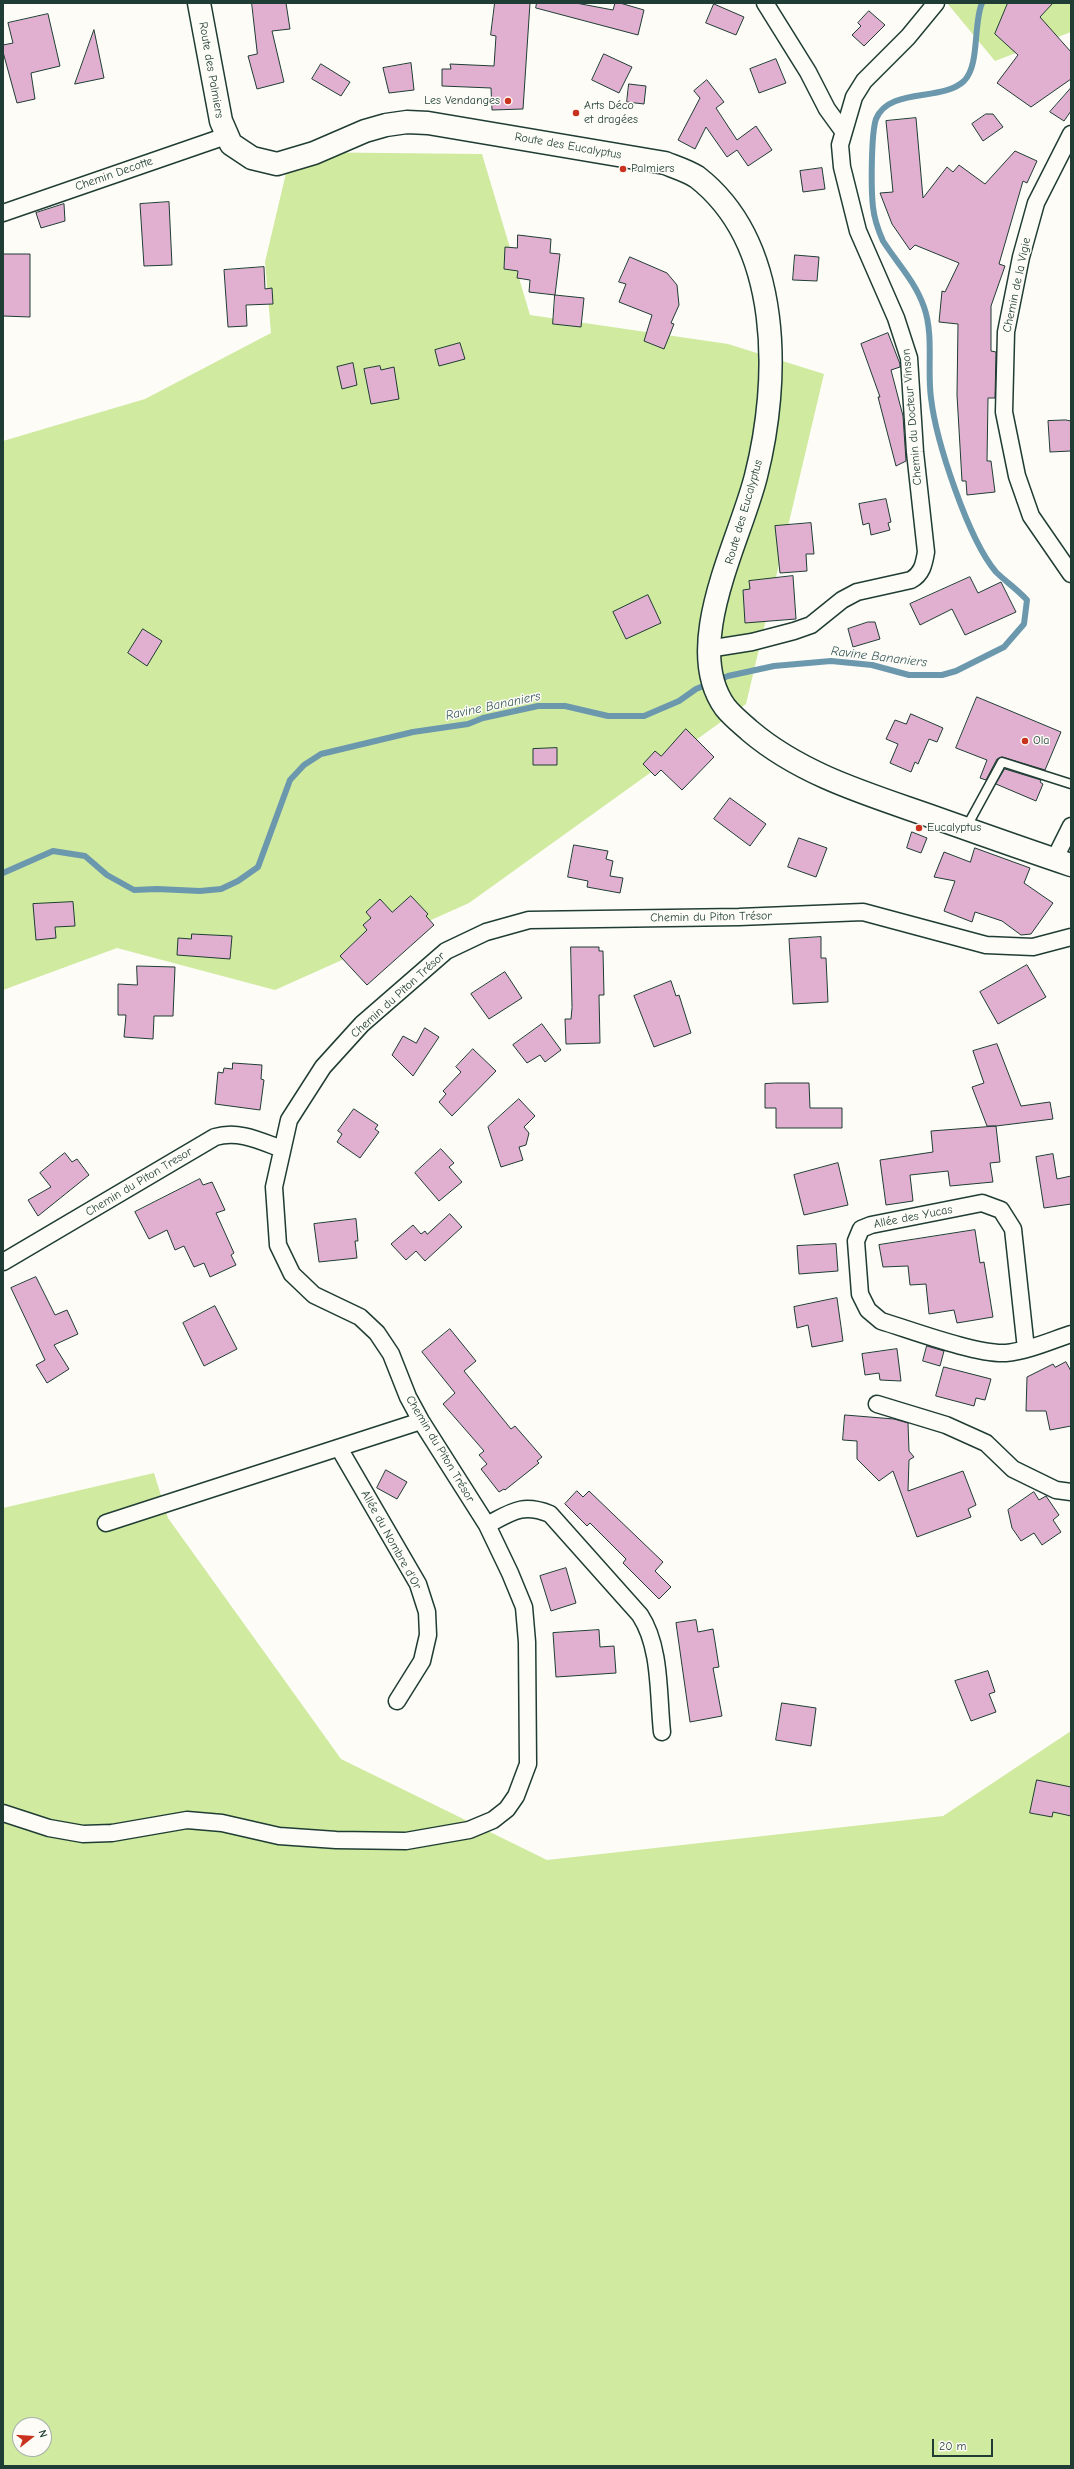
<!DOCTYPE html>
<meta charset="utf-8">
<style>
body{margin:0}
#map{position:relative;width:1074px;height:2469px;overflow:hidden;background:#fdfcf7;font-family:"Comic Neue",sans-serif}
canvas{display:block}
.frame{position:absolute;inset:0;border:4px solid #1f3d34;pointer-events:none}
.north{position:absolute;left:12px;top:2417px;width:40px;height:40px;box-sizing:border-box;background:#fdfcf7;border:1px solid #a4b0a9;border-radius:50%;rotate:73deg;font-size:11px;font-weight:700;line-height:16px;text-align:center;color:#1f3d34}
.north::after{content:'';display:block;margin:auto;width:14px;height:18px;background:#c8321e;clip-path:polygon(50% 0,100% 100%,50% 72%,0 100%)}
.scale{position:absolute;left:932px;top:2439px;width:61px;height:18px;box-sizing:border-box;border:2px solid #1f3d34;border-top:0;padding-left:5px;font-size:12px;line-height:14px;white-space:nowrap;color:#1f3d34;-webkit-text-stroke:3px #fdfcf7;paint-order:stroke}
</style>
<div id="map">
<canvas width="1074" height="2469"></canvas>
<div class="frame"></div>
<div class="north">N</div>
<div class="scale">20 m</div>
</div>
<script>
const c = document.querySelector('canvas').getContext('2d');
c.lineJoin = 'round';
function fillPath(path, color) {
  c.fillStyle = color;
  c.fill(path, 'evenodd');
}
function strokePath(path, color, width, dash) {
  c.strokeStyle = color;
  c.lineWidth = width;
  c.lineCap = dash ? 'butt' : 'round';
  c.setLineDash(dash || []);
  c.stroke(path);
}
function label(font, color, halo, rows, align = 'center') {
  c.font = font + ' "Comic Neue",sans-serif';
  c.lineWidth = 3;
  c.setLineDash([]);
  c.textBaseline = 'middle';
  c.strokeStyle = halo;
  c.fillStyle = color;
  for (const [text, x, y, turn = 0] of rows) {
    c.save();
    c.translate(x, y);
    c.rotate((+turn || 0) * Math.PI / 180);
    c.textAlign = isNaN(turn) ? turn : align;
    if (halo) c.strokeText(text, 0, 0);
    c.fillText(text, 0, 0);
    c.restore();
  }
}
fillPath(new Path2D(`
 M 947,3 L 1071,3 L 1071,32 L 995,61 Z
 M 291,152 L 482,154 L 530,315 L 728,344 L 824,374 L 746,704 L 469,903 L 275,990 L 117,948 L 3,990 L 3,441 L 145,399 L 271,333 L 265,262 Z
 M 154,1473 L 168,1518 L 341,1759 L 547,1860 L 943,1816 L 1071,1731 L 1071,2466 L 3,2466 L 3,1508 ZM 20,2425 L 44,2425 L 44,2449 L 20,2449 Z`), '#d0eaa0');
strokePath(new Path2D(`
 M 3,873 L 53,851 L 85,856 L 107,875 L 134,890 L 157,889 L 200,891 L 221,889 L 238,881 L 258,867 L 290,780 L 304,765 L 321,754 L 413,732 L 468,724 L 483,718 L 538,706 L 565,706 L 608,716 L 644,716 L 679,701 L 696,689 L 728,676 L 774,666 L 831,661 L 872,665 L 909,675 L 942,675 L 956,671 L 1004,647 L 1024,624 L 1027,600 C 1017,589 1005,581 996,572 C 968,539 936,441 931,398 C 927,369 934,335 924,307 C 915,281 897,263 883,241 C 879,232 874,217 873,207 C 871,190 871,134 876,119 C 889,87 942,102 964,81 C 980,65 973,24 982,3`), '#6c98ad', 6);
const building = new Path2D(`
 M 252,3 L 286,3 L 290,29 L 272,31 L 284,82 L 257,89 L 248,56 L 257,54 Z
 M 495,3 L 530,3 L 523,109 L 492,110 L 491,88 L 442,86 L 442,69 L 451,69 L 450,64 L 494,66 L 496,36 L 491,35 Z
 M 537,3 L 576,3 L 613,10 L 615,3 L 620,3 L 644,10 L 638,35 L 536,8 Z
 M 1008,3 L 1053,3 L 1040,17 L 1071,52 L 1071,79 L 1031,107 L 997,83 L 1018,55 L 995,34 Z
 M 714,4 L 744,17 L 736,35 L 706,23 Z
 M 869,11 L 885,25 L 864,46 L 852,35 L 861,26 L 858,23 Z
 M 48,14 L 60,66 L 31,73 L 35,99 L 17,103 L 3,52 L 3,45 L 13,43 L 8,23 Z
 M 94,30 L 104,78 L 75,84 Z
 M 604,54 L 632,67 L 619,93 L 592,80 Z
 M 776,59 L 786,83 L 759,93 L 750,69 Z
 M 411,63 L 414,90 L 389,93 L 383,68 Z
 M 321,64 L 350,82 L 341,96 L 312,79 Z
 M 707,80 L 724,102 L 716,108 L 737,140 L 756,126 L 772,150 L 748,166 L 737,150 L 727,157 L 706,127 L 695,149 L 678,140 L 700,98 L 694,91 Z
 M 629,84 L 646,86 L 644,104 L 627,102 Z
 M 1071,88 L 1071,111 L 1064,121 L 1050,112 Z
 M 986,114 L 993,114 L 1003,127 L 983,141 L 972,124 Z
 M 916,118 L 923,198 L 947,167 L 953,172 L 959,165 L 985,184 L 1015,151 L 1037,161 L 1027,183 L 1023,181 L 999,264 L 1005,266 L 991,306 L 991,351 L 996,352 L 995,398 L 988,398 L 987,461 L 991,461 L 995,492 L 967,495 L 966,481 L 962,481 L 957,395 L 958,324 L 939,322 L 942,291 L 945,292 L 959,263 L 915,245 L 910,250 L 892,224 L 880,193 L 893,192 L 886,121 Z
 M 822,168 L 825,189 L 803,192 L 800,171 Z
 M 169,202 L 172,265 L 144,266 L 140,204 Z
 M 64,204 L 65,221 L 41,228 L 36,213 Z
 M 518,235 L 551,239 L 550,253 L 560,254 L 555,295 L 529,292 L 530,280 L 517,278 L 518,271 L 504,269 L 505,247 L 517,248 Z
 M 3,254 L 30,254 L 30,317 L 3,316 Z
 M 795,255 L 819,257 L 817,281 L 793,280 Z
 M 630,257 L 667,273 L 677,285 L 679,305 L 671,323 L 674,324 L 664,349 L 644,341 L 652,315 L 619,302 L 626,284 L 619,282 Z
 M 264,267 L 265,289 L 272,288 L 273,304 L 246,305 L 247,326 L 228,327 L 224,270 Z
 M 555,295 L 584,298 L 581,327 L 553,324 Z
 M 888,333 L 900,364 L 900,367 L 891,370 L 903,416 L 906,461 L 896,466 L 878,397 L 880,397 L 861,344 Z
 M 460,343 L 465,359 L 439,366 L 435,350 Z
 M 353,363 L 357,385 L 342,389 L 337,367 Z
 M 380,366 L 381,370 L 394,367 L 399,399 L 371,404 L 364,369 Z
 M 1066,420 L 1071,421 L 1071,451 L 1050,452 L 1048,421 Z
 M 886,499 L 891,522 L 888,523 L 890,530 L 871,535 L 869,523 L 863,525 L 859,504 Z
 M 811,523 L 814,554 L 806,554 L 807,571 L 780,573 L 775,526 Z
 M 793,576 L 796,619 L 745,623 L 743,590 L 750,589 L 749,581 Z
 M 970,577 L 978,593 L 1001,582 L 1016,612 L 965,635 L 952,609 L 920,625 L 910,604 Z
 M 648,595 L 661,623 L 626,639 L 613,612 Z
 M 868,622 L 875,622 L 880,639 L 853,647 L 848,629 Z
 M 143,629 L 162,641 L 147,666 L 128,653 Z
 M 977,697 L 1061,732 L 1045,770 L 1002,757 L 997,759 L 986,780 L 980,778 L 987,760 L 956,748 Z
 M 911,714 L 943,728 L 937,742 L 929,739 L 918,764 L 915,762 L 911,772 L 890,763 L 898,744 L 886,739 L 895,720 L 906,724 Z
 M 686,729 L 714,757 L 682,790 L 661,770 L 655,776 L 643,764 L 655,751 L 661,756 Z
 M 557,748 L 557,765 L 533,765 L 533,749 Z
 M 1005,769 L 1041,780 L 1040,782 L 1043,784 L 1036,801 L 996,784 Z
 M 730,798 L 766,824 L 750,846 L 714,819 Z
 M 912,832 L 927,838 L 921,853 L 907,848 Z
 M 799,838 L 827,848 L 816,877 L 788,867 Z
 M 574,845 L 608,851 L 606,859 L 613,861 L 610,876 L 623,878 L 620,893 L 587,887 L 588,881 L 568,877 Z
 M 975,848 L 1030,868 L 1024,883 L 1053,903 L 1031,934 L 1021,935 L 1002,921 L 975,912 L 972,922 L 944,911 L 955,881 L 934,877 L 944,852 L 970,862 Z
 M 411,896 L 428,914 L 426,916 L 434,925 L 367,985 L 340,956 L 367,930 L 363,925 L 371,918 L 366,912 L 380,899 L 392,912 Z
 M 73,902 L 75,926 L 55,927 L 56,938 L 36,940 L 33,904 Z
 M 192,934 L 232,936 L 230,959 L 177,955 L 178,938 L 191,939 Z
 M 821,937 L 821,958 L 826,958 L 828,1002 L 793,1004 L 789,939 Z
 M 571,947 L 599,947 L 599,951 L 603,951 L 604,995 L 599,995 L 600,1043 L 566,1044 L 565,1019 L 571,1019 L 572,1008 Z
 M 1027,965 L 1046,997 L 998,1024 L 980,992 Z
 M 137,966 L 175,967 L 173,1016 L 154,1016 L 153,1039 L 124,1037 L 126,1015 L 118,1015 L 118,984 L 137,985 Z
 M 505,972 L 522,998 L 489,1019 L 471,994 Z
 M 671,981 L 676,996 L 679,995 L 691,1033 L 654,1047 L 634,996 Z
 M 542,1024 L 561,1050 L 545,1062 L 540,1055 L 527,1063 L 513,1045 Z
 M 425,1028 L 439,1037 L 413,1076 L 392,1055 L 403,1036 L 416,1043 Z
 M 997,1044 L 1021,1106 L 1050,1102 L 1053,1119 L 996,1126 L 1000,1162 L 990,1163 L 993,1182 L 950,1186 L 948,1171 L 910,1175 L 913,1201 L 886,1205 L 880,1160 L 933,1152 L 931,1131 L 996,1126 L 987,1126 L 972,1087 L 984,1083 L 973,1051 Z
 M 473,1049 L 496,1071 L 452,1116 L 439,1102 L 446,1094 L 443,1091 L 461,1072 L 456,1067 Z
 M 233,1063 L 262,1065 L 261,1079 L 264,1080 L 260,1110 L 215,1104 L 218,1072 L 223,1073 L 224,1068 L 232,1069 Z
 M 776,1083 L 809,1083 L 810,1108 L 842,1108 L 842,1128 L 776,1128 L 776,1108 L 765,1108 L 765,1084 Z
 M 519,1099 L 535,1116 L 524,1127 L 529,1133 L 526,1145 L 519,1147 L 523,1160 L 501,1167 L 488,1127 Z
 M 354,1109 L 378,1125 L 375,1129 L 379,1132 L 360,1158 L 337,1142 L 342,1134 L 338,1131 Z
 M 441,1149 L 454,1163 L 449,1167 L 462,1182 L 439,1201 L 415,1173 Z
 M 65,1153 L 72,1162 L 77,1159 L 89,1175 L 38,1216 L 28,1200 L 51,1187 L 40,1173 Z
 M 1053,1154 L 1057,1179 L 1071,1176 L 1071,1204 L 1044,1208 L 1036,1157 Z
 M 838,1163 L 848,1205 L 804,1215 L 794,1175 Z
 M 200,1179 L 203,1185 L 212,1182 L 225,1210 L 216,1213 L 234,1253 L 231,1255 L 236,1265 L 210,1277 L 204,1263 L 194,1267 L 184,1246 L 175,1250 L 167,1230 L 149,1239 L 135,1212 Z
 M 450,1214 L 462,1227 L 425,1261 L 416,1251 L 406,1260 L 391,1244 L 413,1225 L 421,1234 L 425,1231 L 427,1234 Z
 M 356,1219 L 358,1241 L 355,1241 L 357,1258 L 319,1262 L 314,1224 Z
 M 975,1230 L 980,1263 L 984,1262 L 993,1317 L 957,1323 L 954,1310 L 929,1314 L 926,1284 L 910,1285 L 908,1266 L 883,1267 L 879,1245 Z
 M 836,1244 L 838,1271 L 799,1274 L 797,1246 Z
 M 36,1277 L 55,1315 L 67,1310 L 78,1334 L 54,1345 L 69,1369 L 47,1383 L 36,1365 L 45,1360 L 11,1288 Z
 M 837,1298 L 843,1341 L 812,1347 L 808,1325 L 797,1328 L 794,1307 Z
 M 215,1306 L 237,1349 L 204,1366 L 183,1323 Z
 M 450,1329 L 476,1361 L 464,1371 L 511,1429 L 515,1426 L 542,1457 L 537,1461 L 539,1463 L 505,1490 L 504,1489 L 499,1492 L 481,1469 L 487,1464 L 479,1455 L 484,1451 L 443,1404 L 455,1393 L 422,1352 Z
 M 927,1346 L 944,1351 L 940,1366 L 923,1361 Z
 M 897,1349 L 901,1381 L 880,1380 L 879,1373 L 865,1375 L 862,1354 Z
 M 1066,1362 L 1071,1371 L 1071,1426 L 1050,1430 L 1046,1411 L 1026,1411 L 1027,1377 L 1053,1364 L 1055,1367 Z
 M 944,1367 L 991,1379 L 985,1400 L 976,1398 L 974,1406 L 936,1396 Z
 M 845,1415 L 894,1419 L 908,1423 L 909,1451 L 914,1457 L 909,1460 L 908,1491 L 963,1471 L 976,1505 L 968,1509 L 971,1517 L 917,1537 L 893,1471 L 879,1481 L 857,1459 L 857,1441 L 843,1440 Z
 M 386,1470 L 407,1482 L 397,1499 L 377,1488 Z
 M 577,1491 L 583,1497 L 589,1491 L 663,1562 L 655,1571 L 671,1587 L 659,1599 L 623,1563 L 626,1559 L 590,1523 L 587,1526 L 565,1504 Z
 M 1034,1492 L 1039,1500 L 1046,1496 L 1059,1515 L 1053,1520 L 1061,1532 L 1042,1545 L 1034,1533 L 1021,1541 L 1012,1528 L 1008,1510 Z
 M 566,1568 L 576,1603 L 551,1611 L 540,1576 Z
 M 696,1620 L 698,1632 L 713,1629 L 719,1667 L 713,1668 L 722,1716 L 690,1722 L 676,1623 Z
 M 599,1630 L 600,1647 L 614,1646 L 616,1673 L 556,1677 L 553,1633 Z
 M 988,1671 L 995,1692 L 989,1694 L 996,1712 L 971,1721 L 955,1681 Z
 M 782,1703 L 816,1708 L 811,1746 L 776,1740 Z
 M 1037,1780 L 1071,1787 L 1071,1816 L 1053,1812 L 1052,1817 L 1030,1813 Z`);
fillPath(building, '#e1b0d0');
strokePath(building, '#1f3d34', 1);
const lane = new Path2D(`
 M 966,828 L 1002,762 L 1071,784`);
const street = new Path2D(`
 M 765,3 L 808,72 L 827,109 L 843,131
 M 1071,134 L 1036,203 L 1021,257 L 1006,332 L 1004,412 L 1017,476 L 1031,516 L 1071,574
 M 3,213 L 226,136
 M 708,649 L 752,642 L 794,631 L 811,625 L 842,600 L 857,592 L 911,580 C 922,574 924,564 926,552 L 915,452 L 909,358 L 896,318 L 858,231 L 842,167 L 840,145 L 854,97 L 864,81 L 908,37 L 936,3
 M 1054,860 L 1071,826
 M 3,1262 L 215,1137 C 239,1130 260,1141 282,1149
 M 1026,1349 L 1013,1229 L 1001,1210 L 982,1203 L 871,1225 L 861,1229 L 856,1241 L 860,1294 L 868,1310 L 881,1321 C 911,1330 977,1355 1006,1353 C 1028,1351 1050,1341 1071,1334
 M 877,1404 L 946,1425 L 986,1443 L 1013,1469 L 1056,1490 L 1071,1492
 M 339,1448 L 418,1584 L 427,1612 L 428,1635 L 422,1661 L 397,1701
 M 106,1523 L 421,1421
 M 487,1525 C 512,1512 522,1503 550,1514 L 640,1615 C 661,1647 658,1694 662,1732
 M 3,1813 L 49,1828 L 83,1834 L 112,1833 L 187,1820 L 222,1823 L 279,1836 L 336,1840 L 406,1841 L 469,1830 L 493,1820 L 507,1809 L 516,1796 L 528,1764 L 527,1642 L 524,1607 L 510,1573 L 487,1525 L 421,1421 L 408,1397 L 391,1354 L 377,1333 L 360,1317 L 314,1295 L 292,1274 L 278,1245 L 274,1187 L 289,1120 L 323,1067 L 362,1024 L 446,951 L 486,932 L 529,920 L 739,917 L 863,912 L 986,945 L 1033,947 L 1071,937`);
const secondary = new Path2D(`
 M 199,3 L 221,121 L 231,144 L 252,158 L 277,164 L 314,153 L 365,131 L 386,125 L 407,122 L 428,123 L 665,163 C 675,167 688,171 697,177 C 783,244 780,381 756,476 C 740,541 681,646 725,707 C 732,716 741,723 750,731 C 803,776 871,795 936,818 C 981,834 1026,850 1071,865`);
strokePath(lane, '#1f3d34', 11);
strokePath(street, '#1f3d34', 19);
strokePath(secondary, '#1f3d34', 25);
strokePath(lane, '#fdfcf7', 8);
strokePath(street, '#fdfcf7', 16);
strokePath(secondary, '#fdfcf7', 22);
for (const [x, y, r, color] of [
 [508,101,4,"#c8321e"],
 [576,113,4,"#c8321e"],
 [623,169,4,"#c8321e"],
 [1025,741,4,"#c8321e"],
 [919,828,4,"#c8321e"]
]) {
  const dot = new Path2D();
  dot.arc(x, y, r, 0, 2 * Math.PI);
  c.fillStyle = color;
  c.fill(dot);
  strokePath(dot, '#fdfcf7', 1.5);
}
label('12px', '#1f3d34', '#fdfcf7', [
 ["Route des Palmiers",211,70,80],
 ["Route des Eucalyptus",568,146,10],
 ["Chemin Decotte",114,174,-19],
 ["Chemin de la Vigie",1017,285,-78],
 ["Chemin du Docteur Vinson",912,417,-95],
 ["Route des Eucalyptus",744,512,-74],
 ["Chemin du Piton Trésor",711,917,-1],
 ["Chemin du Piton Trésor",398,995,-42],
 ["Chemin du Piton Tresor",139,1182,-31],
 ["Allée des Yucas",913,1217,-11],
 ["Chemin du Piton Trésor",440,1449,59],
 ["Allée du Nombre d'Or",391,1540,61]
]);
label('12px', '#1f3d34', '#fdfcf7', [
 ["Les Vendanges",500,101,"right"],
 ["Arts Déco",584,106],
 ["et dragées",584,120],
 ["Palmiers",631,169],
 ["Ola",1033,741],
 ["Eucalyptus",927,828]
], 'left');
label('italic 13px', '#395b5c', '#fdfcf7', [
 ["Ravine Bananiers",879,657,7],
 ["Ravine Bananiers",493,706,-12]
]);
</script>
